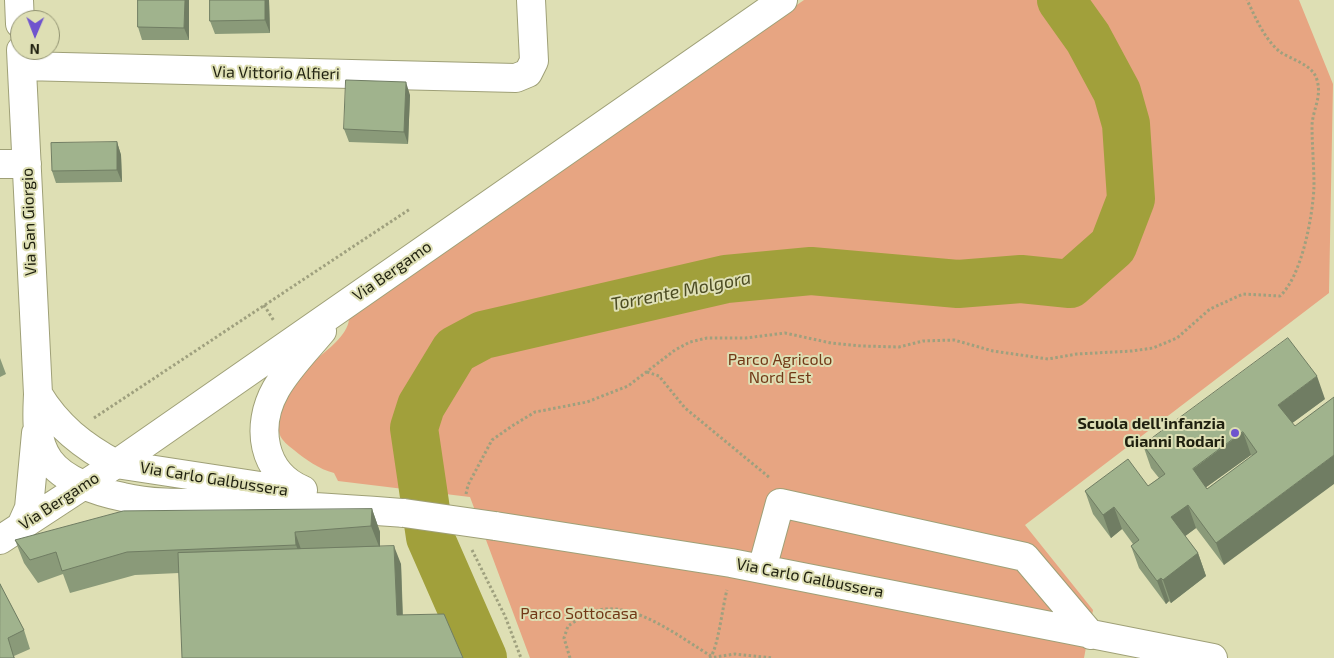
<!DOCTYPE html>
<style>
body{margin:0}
#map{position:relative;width:1334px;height:658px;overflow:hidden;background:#dedfb4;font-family:"Exo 2",sans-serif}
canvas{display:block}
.north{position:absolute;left:10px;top:10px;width:50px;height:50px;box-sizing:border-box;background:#dedfb4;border:1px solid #929372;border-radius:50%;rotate:181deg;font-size:14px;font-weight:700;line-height:20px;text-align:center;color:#1f200f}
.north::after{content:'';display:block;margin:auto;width:18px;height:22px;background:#6f54ce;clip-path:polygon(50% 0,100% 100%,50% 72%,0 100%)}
</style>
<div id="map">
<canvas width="1334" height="658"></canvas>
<div class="north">N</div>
</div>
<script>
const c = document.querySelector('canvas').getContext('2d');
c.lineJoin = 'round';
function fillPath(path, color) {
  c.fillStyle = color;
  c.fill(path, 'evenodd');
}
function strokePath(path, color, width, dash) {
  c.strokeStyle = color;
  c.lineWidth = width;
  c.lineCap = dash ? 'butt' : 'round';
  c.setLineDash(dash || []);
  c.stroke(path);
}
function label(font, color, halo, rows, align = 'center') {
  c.font = font + ' "Exo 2",sans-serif';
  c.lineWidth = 4;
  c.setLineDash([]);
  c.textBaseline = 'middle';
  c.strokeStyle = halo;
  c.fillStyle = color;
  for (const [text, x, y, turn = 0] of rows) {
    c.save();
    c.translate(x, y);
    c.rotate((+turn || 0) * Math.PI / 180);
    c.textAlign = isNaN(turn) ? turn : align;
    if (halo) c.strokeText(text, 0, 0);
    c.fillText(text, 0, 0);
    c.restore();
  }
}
fillPath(new Path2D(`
 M 804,0 L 1299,0 L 1333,84 L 1329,293 L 1025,525 L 1093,610 L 1084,658 L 530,658 L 470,497 L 338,481 L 334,473 C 319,469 306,460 294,450 C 280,439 278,436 278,418 C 278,370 350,349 349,317 Z`), '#e7a582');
strokePath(new Path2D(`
 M 483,658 L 430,537 L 414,428 L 421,406 L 455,350 L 483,335 L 726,279 L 811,271 L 958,284 L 1021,279 L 1070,284 L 1113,246 L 1131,199 L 1126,124 L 1117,92 L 1088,38 L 1061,0`), '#a1a03b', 48);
const minor = new Path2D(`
 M 19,0 L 20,24
 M 21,50 L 38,394 C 37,417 35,440 49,460 C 64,481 98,492 123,497 C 160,506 202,502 240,503 C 295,505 349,509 404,513
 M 22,66 L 516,78 L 528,73 L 534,61 L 531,0
 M 0,164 L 27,164
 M 38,394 C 57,426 83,446 116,464 L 293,491
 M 303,490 C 262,473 255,426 276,389 C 288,368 307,349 322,331
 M 21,526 L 29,508 L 36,433
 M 495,526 L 731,563 L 1213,658
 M 0,540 L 116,464 L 783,0
 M 762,569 L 780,503 L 1025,557 L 1091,635`);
strokePath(minor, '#9fa077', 30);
strokePath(new Path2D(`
 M 264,305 L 274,321
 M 647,372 L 659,376 L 685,408 L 770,478
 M 94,418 L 410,209
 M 466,494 L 468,485 L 492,440 L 512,426 L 535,412 L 587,402 L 628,386 L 675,350 L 690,342 L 707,338 L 746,338 L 785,333 L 831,343 L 862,346 L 899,347 L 923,341 L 954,340 L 993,351 L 1048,359 L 1077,354 L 1132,351 L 1153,348 L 1177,338 L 1210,309 L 1243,294 L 1280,296 C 1302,276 1313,215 1314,186 C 1314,166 1312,145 1312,125 C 1313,109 1322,97 1317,80 C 1313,64 1291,60 1279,51 C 1263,37 1256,18 1247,0
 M 472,550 L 505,616 L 521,658
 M 570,658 L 564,638 L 568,626 C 577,620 588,613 599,610 C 636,602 681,638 711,656 C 718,647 723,604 727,590
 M 709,658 L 735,654 L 773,658`), '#9fa07e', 3, [2.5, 2.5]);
strokePath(minor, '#fff', 28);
const minorBridge = new Path2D(`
 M 404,513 L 495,526`);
strokePath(minorBridge, '#9fa077', 30, []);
strokePath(minorBridge, '#fff', 28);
fillPath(new Path2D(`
 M 189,0 L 189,40 L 142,40 L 138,27 Z
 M 210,0 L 269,0 L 270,33 L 215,34 L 210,21 Z
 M 410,95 L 408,144 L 349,142 L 344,129 Z
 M 117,142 L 121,155 L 122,182 L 56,183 L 52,171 Z
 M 0,358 L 6,374 L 0,377 Z
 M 1325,399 L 1292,423 L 1224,565 L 1196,528 L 1185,536 L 1198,553 L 1206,576 L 1171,603 L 1169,601 L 1166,604 L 1139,568 L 1131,546 L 1133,544 L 1122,529 L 1111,538 L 1093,514 L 1085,491 L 1148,486 L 1159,478 L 1151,468 L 1143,445 ZM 1251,455 L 1252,456 L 1207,489 L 1206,487 Z
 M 372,509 L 380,532 L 380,547 L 401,564 L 403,615 L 463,658 L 179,573 L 135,575 L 70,593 L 63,574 L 38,583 L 24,563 L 15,540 Z
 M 0,584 L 24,630 L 30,649 L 14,656 L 15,658 L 0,658 Z`), '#8a9a79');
fillPath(new Path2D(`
 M 185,0 L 189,0 L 189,40 L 184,28 Z
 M 265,0 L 269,0 L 270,33 L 265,20 Z
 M 406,82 L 410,95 L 408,144 L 404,132 Z
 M 117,142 L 121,155 L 122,182 L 117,170 Z
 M 1317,376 L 1325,399 L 1287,427 L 1278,405 Z
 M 1243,432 L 1251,455 L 1201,491 L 1193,469 Z
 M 1334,455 L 1334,484 L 1224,565 L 1216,543 Z
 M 1188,505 L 1196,528 L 1180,540 L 1171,517 Z
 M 1114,507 L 1122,529 L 1111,538 L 1103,515 Z
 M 372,509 L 380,532 L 380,549 L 371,526 Z
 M 295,532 L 303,555 L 304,567 L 296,545 Z
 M 394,546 L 401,564 L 403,634 L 397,615 Z
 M 1198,553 L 1206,576 L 1171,603 L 1163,580 Z
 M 1161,578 L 1169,601 L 1166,604 L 1157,581 Z`), '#707d63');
const building = new Path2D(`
 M 138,0 L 185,0 L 184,28 L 138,27 Z
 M 210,0 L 265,0 L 265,20 L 210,21 Z
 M 346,80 L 406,82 L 404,132 L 344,129 Z
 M 117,142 L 117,170 L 52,171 L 51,143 Z
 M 1288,338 L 1317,376 L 1278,405 L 1295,426 L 1334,397 L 1334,455 L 1216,543 L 1188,505 L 1171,517 L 1198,553 L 1163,580 L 1161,578 L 1157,581 L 1131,546 L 1139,540 L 1114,507 L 1103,515 L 1085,491 L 1128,459 L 1148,486 L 1165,474 L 1143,445 ZM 1243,432 L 1257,452 L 1207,489 L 1193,469 Z
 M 372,509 L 371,526 L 295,532 L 296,545 L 127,552 L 62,571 L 56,552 L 30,560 L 15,540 L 123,511 Z
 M 394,546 L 397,615 L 444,614 L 463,658 L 182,658 L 178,553 Z
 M 0,584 L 24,630 L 8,638 L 14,658 L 0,658 Z`);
fillPath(building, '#a0b38d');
strokePath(building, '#707d63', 1);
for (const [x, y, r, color] of [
 [1235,433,5,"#6f54ce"]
]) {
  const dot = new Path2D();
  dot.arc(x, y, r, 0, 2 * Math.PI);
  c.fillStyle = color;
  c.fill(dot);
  strokePath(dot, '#dedfb4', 2);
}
label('16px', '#1f200f', '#dedfb4', [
 ["Via Vittorio Alfieri",276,73,1],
 ["Via San Giorgio",29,222,-92],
 ["Via Bergamo",392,271,-35],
 ["Via Carlo Galbussera",214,479,9],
 ["Via Bergamo",59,501,-33],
 ["Via Carlo Galbussera",810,578,11]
]);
label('16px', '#723917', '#dedfb4', [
 ["Parco Agricolo",780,360],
 ["Nord Est",780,378],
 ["Parco Sottocasa",579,614]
]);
label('bold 16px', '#1f200f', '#dedfb4', [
 ["Scuola dell'infanzia",1225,424],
 ["Gianni Rodari",1225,442]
], 'right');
label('italic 18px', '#4c4c23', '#dedfb4', [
 ["Torrente Molgora",681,291,-11]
]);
</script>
